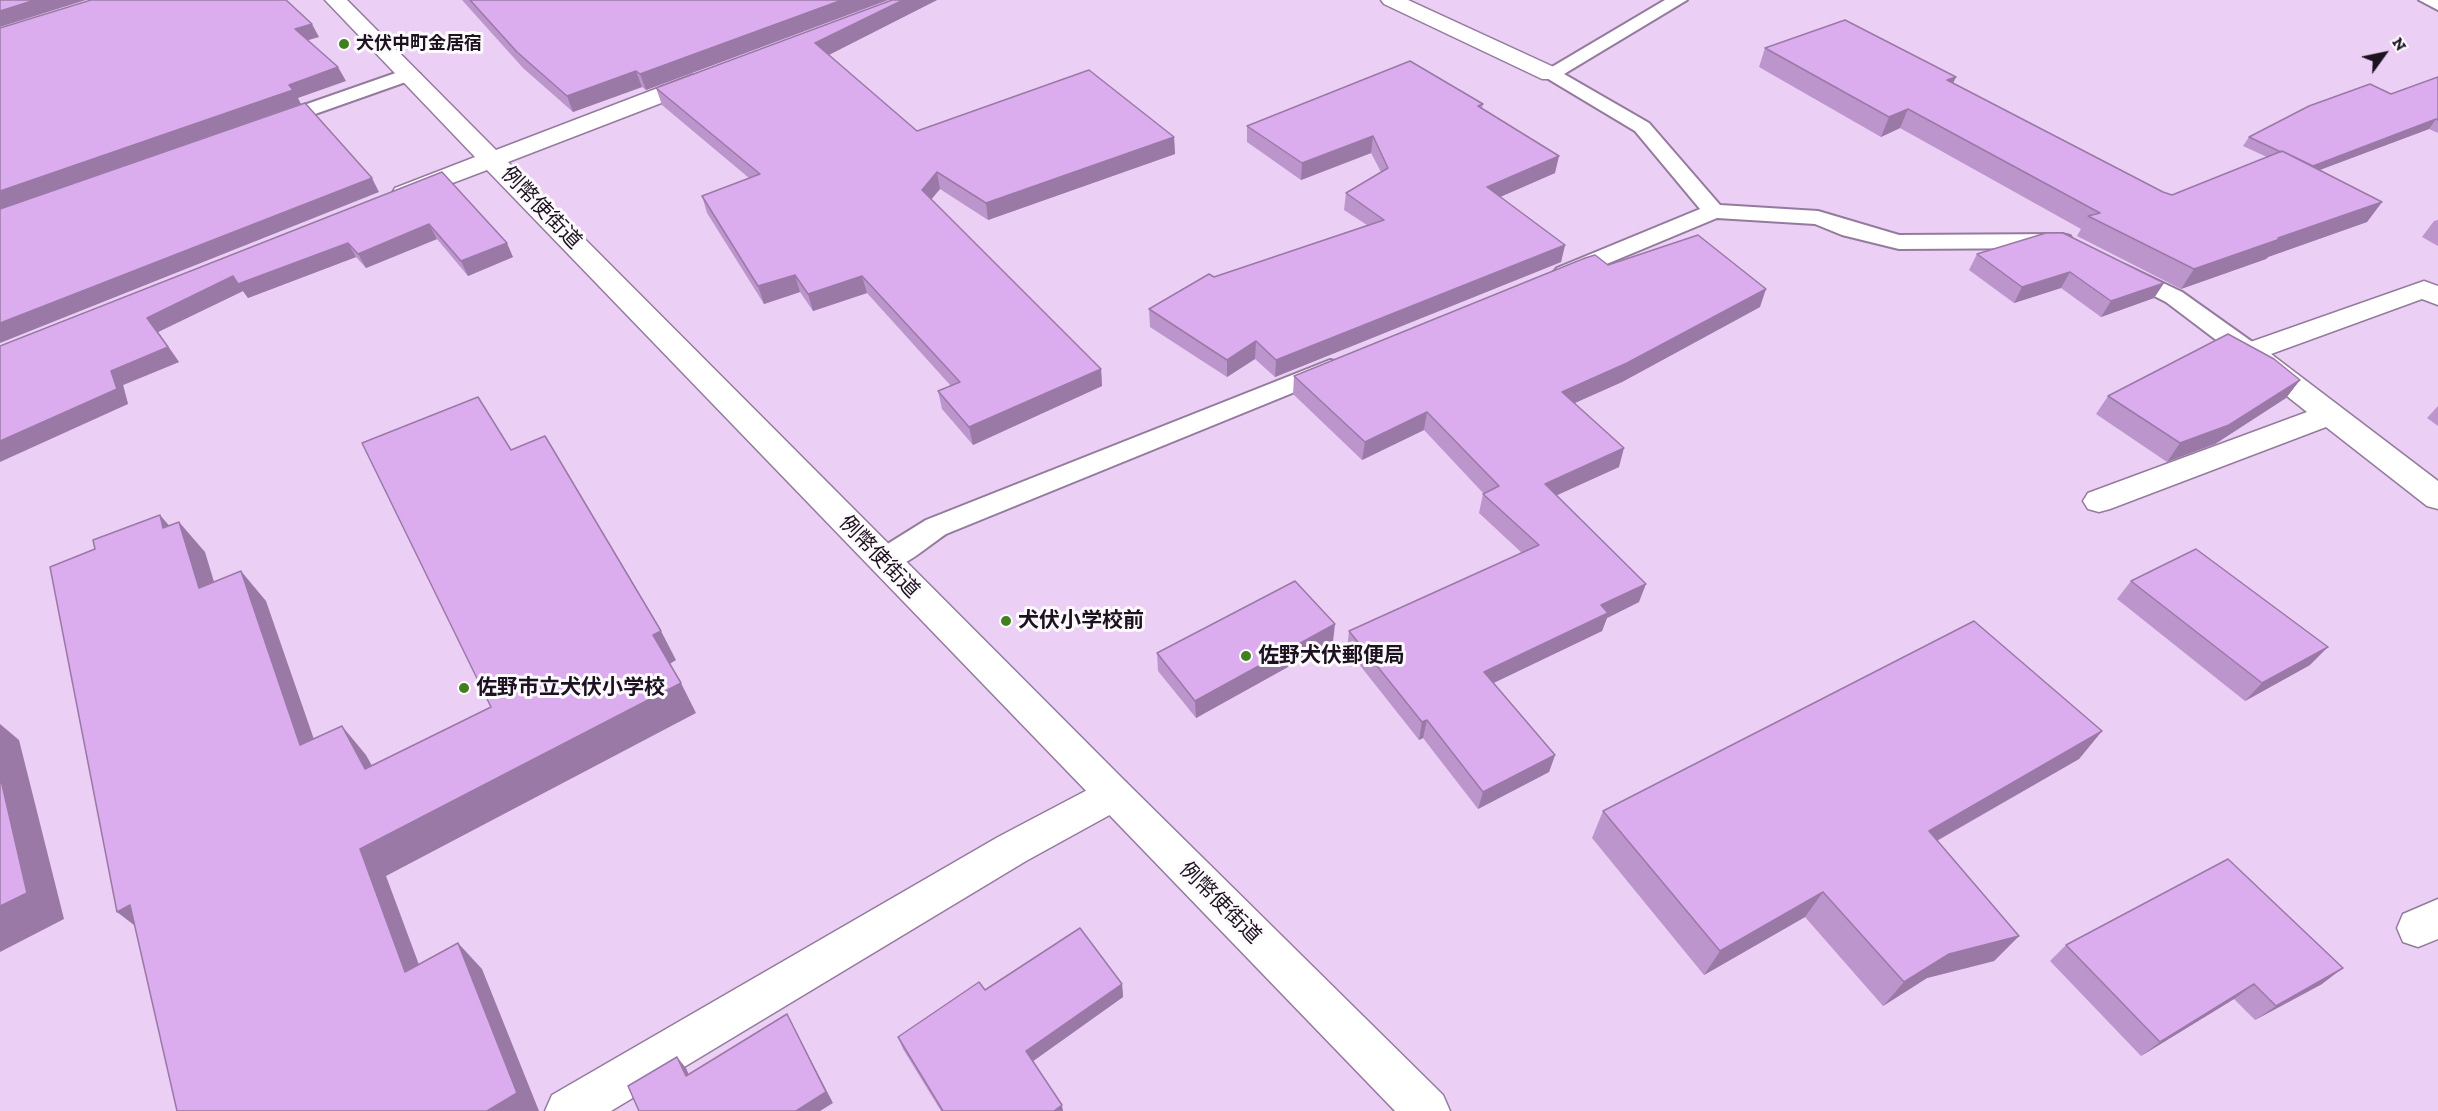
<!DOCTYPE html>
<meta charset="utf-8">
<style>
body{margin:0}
#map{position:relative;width:2438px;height:1111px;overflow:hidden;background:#ebcff5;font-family:"Zilla Slab",serif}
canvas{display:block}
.north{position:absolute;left:2354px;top:24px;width:60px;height:60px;-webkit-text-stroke:4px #fdfafe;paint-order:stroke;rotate:57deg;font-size:16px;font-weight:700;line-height:24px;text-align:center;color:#1d1320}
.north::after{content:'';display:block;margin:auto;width:21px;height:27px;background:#1d1320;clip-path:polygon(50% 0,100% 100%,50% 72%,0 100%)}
</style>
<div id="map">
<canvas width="2438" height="1111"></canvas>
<div class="north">N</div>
</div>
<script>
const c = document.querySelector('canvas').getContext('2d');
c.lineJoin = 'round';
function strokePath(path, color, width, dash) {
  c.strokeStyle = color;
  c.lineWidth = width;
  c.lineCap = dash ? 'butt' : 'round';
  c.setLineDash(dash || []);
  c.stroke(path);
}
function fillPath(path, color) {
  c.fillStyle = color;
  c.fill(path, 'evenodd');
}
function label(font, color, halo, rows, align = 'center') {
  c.font = font + ' "Zilla Slab","Noto Sans JP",serif';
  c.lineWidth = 6;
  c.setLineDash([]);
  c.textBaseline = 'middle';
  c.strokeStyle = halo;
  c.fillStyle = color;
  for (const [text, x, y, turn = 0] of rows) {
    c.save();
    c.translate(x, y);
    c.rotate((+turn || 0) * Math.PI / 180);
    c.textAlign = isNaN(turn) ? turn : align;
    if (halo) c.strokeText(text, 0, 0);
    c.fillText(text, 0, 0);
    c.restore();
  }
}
const lane = new Path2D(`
 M 1665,0 L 1687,0 L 1564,74 L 1649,123 L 1720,205 L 1818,211 L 1899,235 L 2062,234 L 2070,236 L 2073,241 L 2070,246 L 2062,248 L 1899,249 L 1842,235 L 1815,224 L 1717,218 L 1573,278 L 1557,278 L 1553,273 L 1557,268 L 1700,209 L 1635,131 L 1540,74 Z
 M 2419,0 L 2438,0 L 2438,10 Z
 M 410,68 L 420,74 L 417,78 L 281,126 L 267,126 L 264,122 L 267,118 Z
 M 2125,265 L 2182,292 L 2258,346 L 2261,352 L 2258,358 L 2249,360 L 2240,358 L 2166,302 L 2117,277 L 2113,272 L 2117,267 Z
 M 1330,360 L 1339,362 L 1342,368 L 1339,374 L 946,534 C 926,547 897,576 873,569 L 869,561 L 873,553 L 926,520 Z`);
const street = new Path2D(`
 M 1381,0 L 1408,0 L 1558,69 L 1561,74 L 1558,79 L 1542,79 L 1384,4 Z
 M 2424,281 L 2438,286 L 2438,305 L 2422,299 L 2271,354 L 2438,481 L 2438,509 L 2427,506 L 2326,427 L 2110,509 L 2099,512 L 2088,509 L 2083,501 L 2088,493 L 2307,412 L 2239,358 L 2235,352 L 2239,346 Z
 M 1112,777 L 1126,782 L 1131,794 L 1126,806 L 1026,861 L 611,1111 L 545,1111 L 552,1095 L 998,837 Z
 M 2438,899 L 2438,939 L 2418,947 L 2403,942 L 2397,928 L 2403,914 Z`);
const secondary = new Path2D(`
 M 325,0 L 347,0 L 496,150 L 692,75 L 708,75 L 711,80 L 708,85 L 508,162 L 1126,782 L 1443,1095 L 1450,1111 L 1395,1111 L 487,170 L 413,198 L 404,200 L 395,198 L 392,193 L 395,188 L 475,157 Z`);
strokePath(lane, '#947b9e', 4);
strokePath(street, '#947b9e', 3);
strokePath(secondary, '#947b9e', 3);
fillPath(lane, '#fff');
fillPath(street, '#fff');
fillPath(secondary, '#fff');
fillPath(new Path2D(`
 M 462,0 L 888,0 L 646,90 L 642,87 L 573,112 L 523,68 Z
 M 892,0 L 937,0 L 828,55 L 917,131 L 1174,137 L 1175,154 L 988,220 L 940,189 L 931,199 L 1101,369 L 1102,386 L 973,445 L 942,409 L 938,391 L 951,386 L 867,293 L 813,311 L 800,292 L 764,304 L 707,213 L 702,196 L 749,178 L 662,105 L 656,88 Z
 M 1765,48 L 1956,77 L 1953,83 L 2163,192 L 2172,195 L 2267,157 L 2243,146 L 2249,137 L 2391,94 L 2438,77 L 2438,133 L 2429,129 L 2320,170 L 2382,202 L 2367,222 L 2268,257 L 2266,259 L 2181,289 L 2077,236 L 2081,229 L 1900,128 L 1881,137 L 1759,67 Z
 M 1483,104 L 1482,108 L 1555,173 L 1500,197 L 1565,245 L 1561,262 L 1275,377 L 1255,359 L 1227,377 L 1150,327 L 1149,309 L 1214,277 L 1367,225 L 1344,210 L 1346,193 L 1381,172 L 1371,153 L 1301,180 L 1247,142 L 1247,126 Z
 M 442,172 L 513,257 L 468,276 L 437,239 L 366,268 L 356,257 L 248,298 L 243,291 L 158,332 L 179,362 L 123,385 L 128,404 L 0,346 Z
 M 2438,220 L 2438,246 L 2422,237 L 2434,221 Z
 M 1977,254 L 2164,283 L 2154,298 L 2101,317 L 2061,288 L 2014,303 L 1969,270 Z
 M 1608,265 L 1760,307 L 1622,382 L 1574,403 L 1619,467 L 1556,495 L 1639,602 L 1607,618 L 1602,631 L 1493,683 L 1555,755 L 1549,772 L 1478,809 L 1423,738 L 1419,740 L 1347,649 L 1349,631 L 1522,553 L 1479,513 L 1483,494 L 1484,494 L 1424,430 L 1362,460 L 1293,394 L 1294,376 Z
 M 2300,380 L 2286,398 L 2215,444 L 2167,462 L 2096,414 L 2108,396 Z
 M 2438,406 L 2438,426 L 2427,418 Z
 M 2131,581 L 2310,665 L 2245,701 L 2117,599 Z
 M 1333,642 L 1196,718 L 1158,671 L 1157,653 Z
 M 2102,731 L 2079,759 L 1937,841 L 2019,936 L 1994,961 L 1927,978 L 1883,1006 L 1805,917 L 1704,975 L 1592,838 L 1603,811 Z
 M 2066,945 L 2322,984 L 2255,1020 L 2234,999 L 2141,1056 L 2050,961 Z
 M 1122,984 L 1123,997 L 1033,1061 L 1063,1111 L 941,1111 L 903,1049 L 898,1037 L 985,990 Z`), '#bd95cd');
fillPath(new Path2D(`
 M 35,0 L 86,0 L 0,27 L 0,11 Z
 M 842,0 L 888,0 L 646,90 L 640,74 Z
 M 903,0 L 937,0 L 819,60 L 815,43 Z
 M 312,24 L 319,37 L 302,42 L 295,29 Z
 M 338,67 L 346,81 L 298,98 L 301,104 L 0,209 L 0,191 L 289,85 Z
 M 636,71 L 642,87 L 573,112 L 567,96 Z
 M 1956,77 L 1947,96 L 1947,80 Z
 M 1908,109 L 1900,128 L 1881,137 L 1889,117 Z
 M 2436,119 L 2429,129 L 2306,175 L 2313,166 Z
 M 1373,136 L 1371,153 L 1301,180 L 1302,163 Z
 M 1174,137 L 1175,154 L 988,220 L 986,203 Z
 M 1559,156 L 1555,173 L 1484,204 L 1487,187 Z
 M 937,172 L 940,189 L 925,207 L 922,190 Z
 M 372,178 L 379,192 L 0,343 L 0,323 Z
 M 2382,202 L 2367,222 L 2268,257 L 2266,259 L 2181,289 L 2194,269 L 2278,238 Z
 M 429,224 L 437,239 L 366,268 L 358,254 Z
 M 348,243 L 356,257 L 248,298 L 243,291 L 158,332 L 179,362 L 123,385 L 128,404 L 0,462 L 0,441 L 111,371 L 147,318 L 233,276 Z
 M 507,243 L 513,257 L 468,276 L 461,261 Z
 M 1565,245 L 1561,262 L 1275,377 L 1276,360 Z
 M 2070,272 L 2061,288 L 2014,303 L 2022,287 Z
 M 795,275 L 800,292 L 764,304 L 758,286 Z
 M 862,276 L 867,293 L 813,311 L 808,294 Z
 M 2164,283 L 2154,298 L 2101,317 L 2111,301 Z
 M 1766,289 L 1760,307 L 1622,382 L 1557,411 L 1562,392 Z
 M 1256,341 L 1255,359 L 1227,377 L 1227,360 Z
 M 1101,369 L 1102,386 L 973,445 L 969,427 Z
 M 2300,380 L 2286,398 L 2215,444 L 2167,462 L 2180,443 Z
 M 1427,412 L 1424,430 L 1362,460 L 1365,442 Z
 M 1624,448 L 1619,467 L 1540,503 L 1545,484 Z
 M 160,515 L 186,545 L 163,528 Z
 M 179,522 L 205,552 L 225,618 L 199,588 Z
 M 241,571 L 266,601 L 326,774 L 300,745 Z
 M 1646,584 L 1639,602 L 1607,618 L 1602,631 L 1479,690 L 1484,672 L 1601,605 Z
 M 1335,624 L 1333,642 L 1196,718 L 1195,701 Z
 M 661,631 L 676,660 L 668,665 L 653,635 Z
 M 2328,647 L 2310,665 L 2245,701 L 2262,683 Z
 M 681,683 L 696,713 L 386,876 L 431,997 L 405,972 L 360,849 Z
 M 1427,720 L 1423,738 L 1419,740 L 1422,722 Z
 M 0,724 L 19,740 L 64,919 L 0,952 Z
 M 342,726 L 366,755 L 390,798 L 365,769 Z
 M 2102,731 L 2079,759 L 1908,857 L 1929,831 Z
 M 1555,755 L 1549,772 L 1478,809 L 1483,792 Z
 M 1823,892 L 1805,917 L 1704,975 L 1720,951 Z
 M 130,905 L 151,938 L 117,912 Z
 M 2019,936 L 1994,961 L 1927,978 L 1883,1006 L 1904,982 L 1949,954 Z
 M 458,943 L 482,969 L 539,1111 L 487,1111 Z
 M 2343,968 L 2322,984 L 2255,1020 L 2276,1006 Z
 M 1122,984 L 1123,997 L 1029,1064 L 1026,1051 Z
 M 2254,984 L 2234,999 L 2141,1056 L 2160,1042 Z
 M 787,1014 L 833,1103 L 820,1111 L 796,1111 Z
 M 677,1057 L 686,1068 L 694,1087 L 686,1076 Z
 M 1062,1105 L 1063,1111 L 1054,1111 Z`), '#9a79a7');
const building = new Path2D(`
 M 0,0 L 35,0 L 0,11 Z
 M 91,0 L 286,0 L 312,24 L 295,29 L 338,67 L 289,85 L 293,90 L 0,191 L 0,28 Z
 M 470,0 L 842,0 L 640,74 L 636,71 L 567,96 L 517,52 Z
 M 892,0 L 903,0 L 815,43 L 917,131 L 1089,70 L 1174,137 L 986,203 L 937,172 L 922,190 L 1101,369 L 969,427 L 938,391 L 960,382 L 862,276 L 808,294 L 795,275 L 758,286 L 702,196 L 760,174 L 656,88 Z
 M 1845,20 L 1956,77 L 1947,80 L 2163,192 L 2172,195 L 2282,151 L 2382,202 L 2278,238 L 2280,239 L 2194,269 L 2088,216 L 2100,213 L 1908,109 L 1889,117 L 1765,48 Z
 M 1410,61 L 1483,104 L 1478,106 L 1559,156 L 1487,187 L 1565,245 L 1276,360 L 1256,341 L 1227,360 L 1149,309 L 1209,274 L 1214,277 L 1384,220 L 1346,193 L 1388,168 L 1373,136 L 1302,163 L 1247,126 Z
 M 2438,77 L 2438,120 L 2436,119 L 2313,166 L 2282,151 L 2281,152 L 2249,137 L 2309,106 L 2370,84 L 2391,94 Z
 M 305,103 L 372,178 L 0,323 L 0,209 Z
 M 442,172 L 507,243 L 461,261 L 429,224 L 358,254 L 348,243 L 238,284 L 233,276 L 147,318 L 168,347 L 111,371 L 117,389 L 0,441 L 0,346 Z
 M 2046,233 L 2063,233 L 2164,283 L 2111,301 L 2070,272 L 2022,287 L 1977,254 Z
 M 1698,235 L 1766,289 L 1627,363 L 1562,392 L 1624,448 L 1545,484 L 1646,584 L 1601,605 L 1608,613 L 1484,672 L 1555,755 L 1483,792 L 1427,720 L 1422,722 L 1349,631 L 1539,545 L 1483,494 L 1499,486 L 1427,412 L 1365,442 L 1294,376 L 1585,258 L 1595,255 L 1608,265 Z
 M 2228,334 L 2274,359 L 2300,380 L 2229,425 L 2180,443 L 2108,396 Z
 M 478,397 L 511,450 L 545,436 L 661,631 L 653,635 L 681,683 L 360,849 L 405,972 L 458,943 L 517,1093 L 487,1111 L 177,1111 L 130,905 L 117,912 L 50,567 L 95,549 L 93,540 L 160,515 L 163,528 L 179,522 L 199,588 L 241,571 L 300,745 L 342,726 L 365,769 L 491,707 L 362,443 Z
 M 2196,549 L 2328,647 L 2262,683 L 2131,581 Z
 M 1295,581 L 1335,624 L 1195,701 L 1157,653 Z
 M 1974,621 L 2102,731 L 1929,831 L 2019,936 L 1949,954 L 1904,982 L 1823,892 L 1720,951 L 1603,811 Z
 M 0,776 L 27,893 L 0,906 Z
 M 2228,859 L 2343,968 L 2276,1006 L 2254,984 L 2160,1042 L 2066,945 Z
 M 1080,928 L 1122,984 L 1026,1051 L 1062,1105 L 1054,1111 L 943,1111 L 898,1037 L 979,982 L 985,990 Z
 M 787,1014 L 826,1092 L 796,1111 L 639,1111 L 628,1086 L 677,1057 L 686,1076 Z`);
fillPath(building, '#dcadee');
strokePath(building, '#9a79a7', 1.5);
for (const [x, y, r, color] of [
 [344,44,6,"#42801f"],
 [1006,621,6,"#42801f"],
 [1246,656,6,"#42801f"],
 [464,688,6,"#42801f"]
]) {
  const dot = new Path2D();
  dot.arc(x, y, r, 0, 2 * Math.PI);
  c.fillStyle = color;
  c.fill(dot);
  strokePath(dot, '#fdfafe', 2);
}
label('bold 18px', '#1d1320', '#fdfafe', [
 ["犬伏中町金居宿",356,44]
], 'left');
label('21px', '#1d1320', '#fdfafe', [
 ["例幣使街道",541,208,46],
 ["例幣使街道",879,557,46],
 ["例幣使街道",1220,903,45]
]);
label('bold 21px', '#1d1320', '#fdfafe', [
 ["犬伏小学校前",1018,621],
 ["佐野犬伏郵便局",1258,656],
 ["佐野市立犬伏小学校",476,688]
], 'left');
</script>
